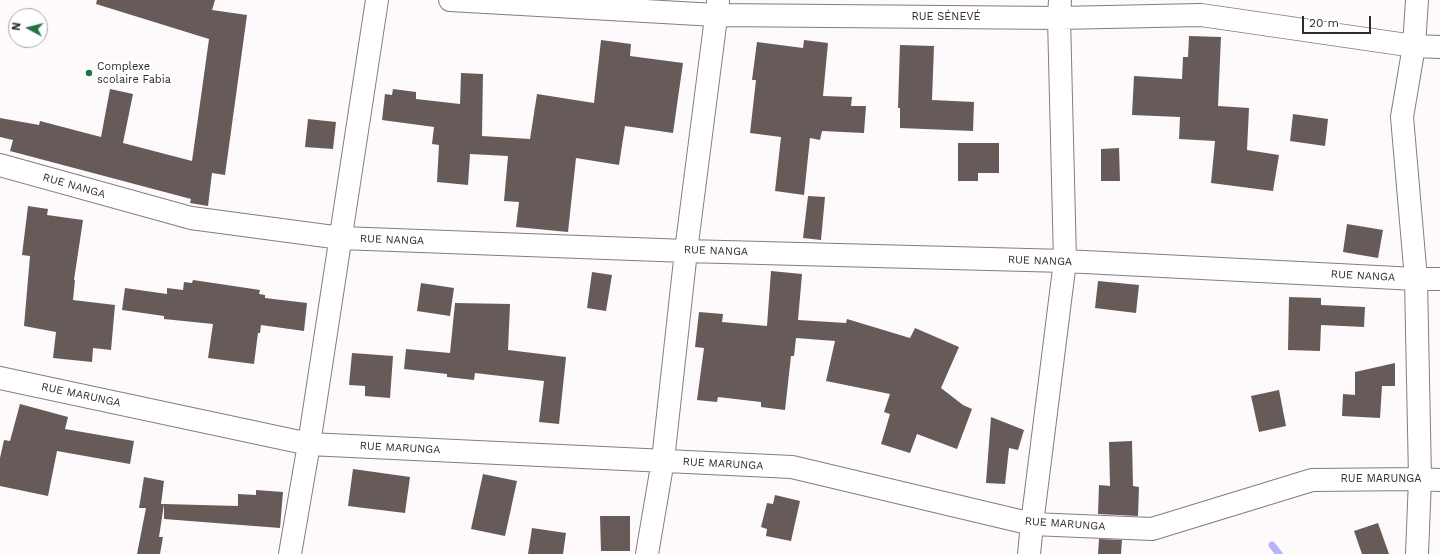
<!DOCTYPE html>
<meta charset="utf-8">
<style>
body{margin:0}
#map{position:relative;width:1440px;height:554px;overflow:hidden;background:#fef9fb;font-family:"Work Sans",sans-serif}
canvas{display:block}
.north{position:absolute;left:8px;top:8px;width:40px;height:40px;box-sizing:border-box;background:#fff;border:1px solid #acaaab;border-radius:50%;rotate:277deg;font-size:11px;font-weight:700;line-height:16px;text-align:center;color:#2f2a2c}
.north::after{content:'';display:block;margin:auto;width:14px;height:18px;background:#217345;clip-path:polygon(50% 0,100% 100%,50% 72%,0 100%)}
.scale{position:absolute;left:1302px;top:16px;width:69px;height:18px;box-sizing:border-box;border:2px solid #2f2a2c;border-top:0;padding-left:5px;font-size:12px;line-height:14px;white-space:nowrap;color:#2f2a2c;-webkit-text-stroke:3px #fff;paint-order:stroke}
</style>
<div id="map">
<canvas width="1440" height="554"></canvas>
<div class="north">N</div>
<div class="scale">20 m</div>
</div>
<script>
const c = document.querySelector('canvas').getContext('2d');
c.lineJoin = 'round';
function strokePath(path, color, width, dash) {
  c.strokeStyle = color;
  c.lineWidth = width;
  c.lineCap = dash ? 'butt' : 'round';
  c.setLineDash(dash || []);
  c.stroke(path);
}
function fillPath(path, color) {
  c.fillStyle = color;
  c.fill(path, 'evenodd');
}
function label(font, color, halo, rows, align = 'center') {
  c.font = font + ' "Work Sans",sans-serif';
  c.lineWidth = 4;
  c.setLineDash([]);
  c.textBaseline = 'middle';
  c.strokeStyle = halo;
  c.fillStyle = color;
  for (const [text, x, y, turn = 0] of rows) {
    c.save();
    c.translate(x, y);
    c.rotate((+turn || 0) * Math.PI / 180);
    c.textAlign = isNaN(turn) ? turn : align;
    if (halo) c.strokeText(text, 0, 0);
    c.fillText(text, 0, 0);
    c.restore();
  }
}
strokePath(new Path2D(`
 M 1272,545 L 1279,554`), '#b7b5f9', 7);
fillPath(new Path2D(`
 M 97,0 L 215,0 L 212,10 L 247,15 L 225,175 L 212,173 L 208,206 L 190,203 L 191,199 L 10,151 L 13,140 L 0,137 L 0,118 L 39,125 L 40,121 L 101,137 L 110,89 L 133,94 L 123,143 L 192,161 L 209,39 L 96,4 Z
 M 1189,36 L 1221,37 L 1218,106 L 1249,108 L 1247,150 L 1279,155 L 1273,191 L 1211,183 L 1215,141 L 1179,139 L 1180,117 L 1132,115 L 1134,76 L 1182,79 L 1183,57 L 1188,57 Z
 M 601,40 L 631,44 L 630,56 L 683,63 L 673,133 L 625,126 L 619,165 L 576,158 L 568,232 L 516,227 L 519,202 L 504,201 L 508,156 L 470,154 L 468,185 L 437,182 L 439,145 L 432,144 L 434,127 L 382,120 L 385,94 L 392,95 L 393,89 L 416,92 L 416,99 L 460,104 L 461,73 L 483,74 L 482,136 L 530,139 L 537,94 L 594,103 Z
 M 804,40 L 828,43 L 823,96 L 852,97 L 851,106 L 866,106 L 864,133 L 822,131 L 820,140 L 810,138 L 804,195 L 775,191 L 781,137 L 750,133 L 756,80 L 752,80 L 757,42 L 803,48 Z
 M 900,45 L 934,46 L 932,100 L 974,102 L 973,131 L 900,128 L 900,108 L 898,108 Z
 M 1293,114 L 1328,119 L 1325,146 L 1290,141 Z
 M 308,119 L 336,122 L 333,149 L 305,147 Z
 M 958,143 L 999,143 L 999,173 L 978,173 L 978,181 L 958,181 Z
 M 1119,148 L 1120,181 L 1101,181 L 1101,149 Z
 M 808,196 L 825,197 L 821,240 L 803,238 Z
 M 28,206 L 48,209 L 47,215 L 83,220 L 74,280 L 75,280 L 73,300 L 115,305 L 111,350 L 93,348 L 92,362 L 53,358 L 56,332 L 24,326 L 30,256 L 22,255 Z
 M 1347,224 L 1383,230 L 1378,258 L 1343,252 Z
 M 771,271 L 802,274 L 798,320 L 846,323 L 847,319 L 910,338 L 915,328 L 959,347 L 941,388 L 963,405 L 972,409 L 957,449 L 917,434 L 910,453 L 881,444 L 890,414 L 884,412 L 890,394 L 826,381 L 835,341 L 796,338 L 794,356 L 791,356 L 785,410 L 761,407 L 761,402 L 718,397 L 717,402 L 697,400 L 704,348 L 695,347 L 699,312 L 723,314 L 722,322 L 767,326 Z
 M 592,272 L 612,275 L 606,311 L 587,308 Z
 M 193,280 L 260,290 L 259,294 L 265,295 L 265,298 L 307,303 L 304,331 L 261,325 L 260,333 L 258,333 L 254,364 L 208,358 L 213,324 L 164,319 L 164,316 L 122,310 L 125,288 L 167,294 L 167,288 L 183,290 L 184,282 L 192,283 Z
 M 1098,281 L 1139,285 L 1136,313 L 1095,308 Z
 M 421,283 L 454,288 L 450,316 L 417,311 Z
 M 1289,297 L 1321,298 L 1321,305 L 1365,307 L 1364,327 L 1321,325 L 1320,351 L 1288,350 Z
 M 455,303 L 510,304 L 508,350 L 566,357 L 559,424 L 539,422 L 544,381 L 475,373 L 474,380 L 447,377 L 447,374 L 404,369 L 406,349 L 450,353 Z
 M 352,353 L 393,356 L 390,398 L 365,396 L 365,386 L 349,385 Z
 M 1395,363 L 1395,386 L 1382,386 L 1380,418 L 1342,416 L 1343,394 L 1355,395 L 1355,372 Z
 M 1279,390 L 1286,426 L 1259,432 L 1251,396 Z
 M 20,404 L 68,417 L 65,429 L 134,441 L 130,464 L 57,451 L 48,496 L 0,486 L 0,458 L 4,440 L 10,441 Z
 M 991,417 L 1024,430 L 1018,450 L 1009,448 L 1005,484 L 986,483 Z
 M 1132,441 L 1133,486 L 1139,487 L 1138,516 L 1098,514 L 1099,485 L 1110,486 L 1109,442 Z
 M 353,469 L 410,477 L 405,513 L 348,506 Z
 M 483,474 L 517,481 L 505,536 L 471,529 Z
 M 144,477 L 164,481 L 161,504 L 164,504 L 159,537 L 163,537 L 160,554 L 137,554 L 146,508 L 139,508 Z
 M 256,490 L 283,492 L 280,528 L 164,519 L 164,504 L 238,506 L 238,494 L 256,495 Z
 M 775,495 L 800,501 L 791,541 L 766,536 L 767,529 L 761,527 L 767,503 L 773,504 Z
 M 600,516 L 630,516 L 630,551 L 601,551 Z
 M 1378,523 L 1389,554 L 1362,554 L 1354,531 Z
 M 532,528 L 566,533 L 563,554 L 528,554 Z
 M 1099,539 L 1122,540 L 1121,554 L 1098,554 Z`), '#675b5a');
const minor = new Path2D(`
 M 450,0 L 716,15 L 1059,18 L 1201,15 L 1414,46 L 1440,47
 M 1417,0 L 1414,46 L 1402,117 L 1416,279 L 1420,479 L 1417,554
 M 0,165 L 191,218 L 341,238 L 686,251 L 1065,261 L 1416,279 L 1440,279
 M 0,378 L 309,444 L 792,467 L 1032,524 L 1152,529 L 1312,480 L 1420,479 L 1440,480
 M 290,554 L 309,444 L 377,0
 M 647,554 L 663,460 L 686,251 L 718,2
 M 1029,554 L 1032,524 L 1065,261 L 1059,18 L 1060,0`);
strokePath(minor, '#867b7f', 24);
strokePath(minor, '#fff', 22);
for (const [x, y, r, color] of [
 [89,73,4,"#217345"]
]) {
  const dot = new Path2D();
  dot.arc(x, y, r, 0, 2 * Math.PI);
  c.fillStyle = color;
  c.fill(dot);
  strokePath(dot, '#fff', 1.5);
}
label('11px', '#2f2a2c', '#fff', [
 ["RUE SÉNEVÉ",946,17],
 ["RUE NANGA",74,186,16],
 ["RUE NANGA",392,240,2],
 ["RUE NANGA",716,251,2],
 ["RUE NANGA",1040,261,2],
 ["RUE NANGA",1363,276,3],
 ["RUE MARUNGA",81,395,12],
 ["RUE MARUNGA",400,448,3],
 ["RUE MARUNGA",723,464,3],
 ["RUE MARUNGA",1381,479],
 ["RUE MARUNGA",1065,524,4]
]);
label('11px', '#2f2a2c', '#fff', [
 ["Complexe",97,67],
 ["scolaire Fabia",97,80]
], 'left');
</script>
